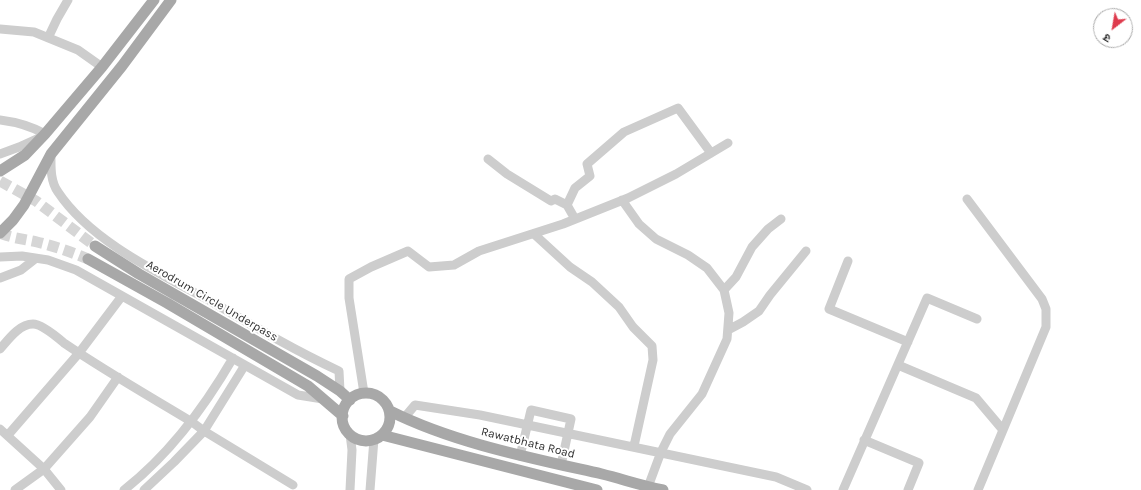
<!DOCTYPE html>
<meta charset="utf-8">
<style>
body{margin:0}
#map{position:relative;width:1141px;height:490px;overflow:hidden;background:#fff;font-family:Karla,"Noto Sans Devanagari",sans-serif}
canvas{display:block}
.north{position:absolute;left:1093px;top:8px;width:40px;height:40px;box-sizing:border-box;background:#fff;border:1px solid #acacac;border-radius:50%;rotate:211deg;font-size:11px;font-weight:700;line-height:16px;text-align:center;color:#303030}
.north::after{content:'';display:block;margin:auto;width:14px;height:18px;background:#de3b4d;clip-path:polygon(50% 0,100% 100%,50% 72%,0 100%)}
</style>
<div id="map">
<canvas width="1141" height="490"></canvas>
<div class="north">उ</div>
</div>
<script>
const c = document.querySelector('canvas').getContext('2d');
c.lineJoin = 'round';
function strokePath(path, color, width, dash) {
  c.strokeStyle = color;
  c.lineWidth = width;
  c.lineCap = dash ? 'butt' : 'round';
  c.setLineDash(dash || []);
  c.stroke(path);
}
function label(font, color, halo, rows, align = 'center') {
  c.font = font + ' Karla,sans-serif';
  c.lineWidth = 4;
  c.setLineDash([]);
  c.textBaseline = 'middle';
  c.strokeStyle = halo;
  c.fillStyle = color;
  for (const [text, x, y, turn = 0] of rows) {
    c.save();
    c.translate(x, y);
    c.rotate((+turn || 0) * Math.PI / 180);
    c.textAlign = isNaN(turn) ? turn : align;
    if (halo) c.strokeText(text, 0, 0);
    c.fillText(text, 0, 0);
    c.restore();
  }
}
strokePath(new Path2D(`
 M 0,181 L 36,201 L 95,246
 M 0,233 C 12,238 24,239 37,242 C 54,246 71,252 88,259`), '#d6d6d6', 11, [11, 5.5]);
strokePath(new Path2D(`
 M 0,29 L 34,32 L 78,50 L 102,67
 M 48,38 L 57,19 L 68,0
 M 0,120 C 16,122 31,126 45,134
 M 0,154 L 19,147 L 41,137
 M 51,154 C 51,166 50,181 58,192 C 91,242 163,275 214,303 C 255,327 296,351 339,371 L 340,391
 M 488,159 L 507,174 L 551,201 L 555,199 L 567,205 L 575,219
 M 967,199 L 1042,299 L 1046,309 L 1046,327 L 978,490
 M 622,200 L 639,224 L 656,239 L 688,255 L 707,268 L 724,290 L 729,313 L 727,339 L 702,394 L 670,434 L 661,452 L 648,487
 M 567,205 L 575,188 L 590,176 L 587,164 L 624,132 L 678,108 L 711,153
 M 534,234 L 570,267 L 592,282 L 619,307 L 633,327 L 652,346 L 653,360 L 634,446
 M 0,257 L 22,256 L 48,260 L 76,270 L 298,395 L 323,399
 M 848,261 L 829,309 L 908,342
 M 0,278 L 21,270 L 35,259
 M 724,290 L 736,277 L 752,247 L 768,229 L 781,219
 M 728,330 L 743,322 L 759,311 L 770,295 L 806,251
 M 0,349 C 8,340 19,324 33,324 C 42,324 57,337 64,343 C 105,371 149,396 192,422 L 204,431 L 293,485
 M 898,365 L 976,398 L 1003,430
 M 364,393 L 349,298 L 349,279 L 371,267 L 408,251 L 429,267 L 454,265 L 479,251 L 563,224 L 628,198 L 676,174 L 728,143
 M 404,418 L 415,405 L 480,415 L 776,477 L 807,490
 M 0,429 L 44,469 L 61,490
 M 350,434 L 352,450 L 350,490
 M 8,435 L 79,353 L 122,296
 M 864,440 L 919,463 L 908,490
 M 520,456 L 531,410 L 571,419 L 561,465
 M 15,490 L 44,469 L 90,417 L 118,377
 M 124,490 C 170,454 204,408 233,358
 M 144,490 L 174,462 L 204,431 L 245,365
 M 370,490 L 374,439
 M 843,490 L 927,298 L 977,319`), '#cdcdcd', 9);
strokePath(new Path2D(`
 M 0,171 L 25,155 L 45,134 L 102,67 L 154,0
 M 0,233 L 13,220 L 24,205 L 51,154 L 122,66 L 171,0
 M 95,246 L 139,274 L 317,376 L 340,391 L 350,400
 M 88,259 L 167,303 L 308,386 L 343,416
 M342 417a24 24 0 1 1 48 0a24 24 0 1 1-48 0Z
 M 390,411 C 454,443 531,458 602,474 C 622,479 643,486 663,490
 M 382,435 L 597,490`), '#a8a8a8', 11);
label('12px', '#303030', '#fff', [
 ["Aerodrum Circle Underpass",212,301,30],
 ["Rawatbhata Road",528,443,14]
]);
</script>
